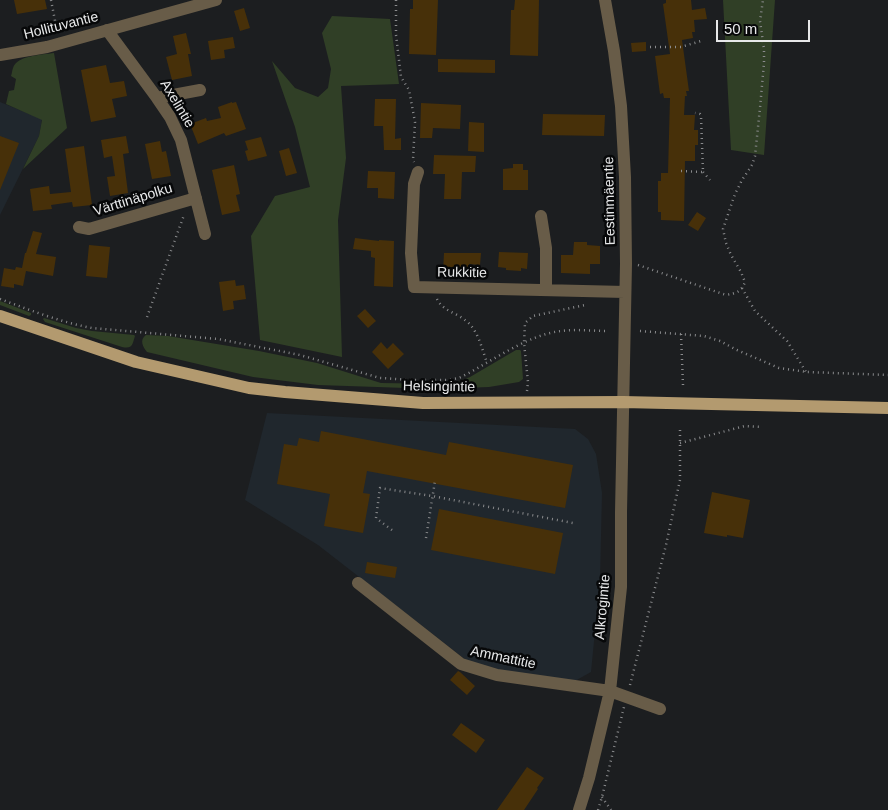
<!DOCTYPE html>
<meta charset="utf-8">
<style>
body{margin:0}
#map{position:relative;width:888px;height:810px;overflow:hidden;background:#1c1e20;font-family:Arial,sans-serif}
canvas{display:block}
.scale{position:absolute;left:716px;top:20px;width:94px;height:22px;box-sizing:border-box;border:2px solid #e7e8e9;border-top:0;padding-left:6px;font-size:15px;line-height:18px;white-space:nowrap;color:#e7e8e9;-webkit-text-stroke:4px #070809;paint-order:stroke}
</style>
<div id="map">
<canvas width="888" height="810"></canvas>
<div class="scale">50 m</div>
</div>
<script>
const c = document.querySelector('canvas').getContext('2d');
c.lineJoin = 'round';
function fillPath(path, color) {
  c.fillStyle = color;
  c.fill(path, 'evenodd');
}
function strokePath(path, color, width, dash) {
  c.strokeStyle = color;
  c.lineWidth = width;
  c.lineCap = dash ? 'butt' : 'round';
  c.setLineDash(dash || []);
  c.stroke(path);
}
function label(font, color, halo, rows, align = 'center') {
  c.font = font + ' Arial,sans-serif';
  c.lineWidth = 5;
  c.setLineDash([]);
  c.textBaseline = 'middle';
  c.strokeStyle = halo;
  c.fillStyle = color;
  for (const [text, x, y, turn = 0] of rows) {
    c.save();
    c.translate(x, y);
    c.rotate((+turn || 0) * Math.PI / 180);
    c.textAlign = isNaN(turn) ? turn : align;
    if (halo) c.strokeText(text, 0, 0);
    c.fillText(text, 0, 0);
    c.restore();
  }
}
fillPath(new Path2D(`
 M 0,102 L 42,119 L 39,136 L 0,215 Z
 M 267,413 L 575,429 L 588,439 L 596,454 L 602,493 L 600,580 L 591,672 L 573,682 L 497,670 L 466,660 L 318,545 L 245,500 Z`), '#20272d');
fillPath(new Path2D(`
 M 723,0 L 775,0 L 764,155 L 731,150 Z
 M 332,16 L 390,19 L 399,84 L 341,86 L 346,158 L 338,220 L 342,357 L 260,340 L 251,236 L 275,196 L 310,187 L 295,127 L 272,61 L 295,88 L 318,97 L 328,88 L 331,69 L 322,33 Z
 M 54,53 L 67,128 L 23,169 L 39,136 L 42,120 L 6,104 L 9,91 L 14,90 L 16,79 L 11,76 C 12,73 12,71 13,68 C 17,55 42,55 54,53 Z
 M 0,301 L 31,313 L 31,315 L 29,316 L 0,305 Z
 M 44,318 L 76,328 L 92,331 L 134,335 L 135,336 C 132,345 133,349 122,347 L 45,322 L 43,319 Z
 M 146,335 L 168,336 L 259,351 L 317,363 L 381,383 L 444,384 L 457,382 L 470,377 L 516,350 L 520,350 L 521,351 L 523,379 L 519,382 L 489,387 L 436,389 L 318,385 L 253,377 L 147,352 C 143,347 139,340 146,335 Z`), '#303f26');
fillPath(new Path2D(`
 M 14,0 L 45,0 L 47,9 L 17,14 Z
 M 413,0 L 438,0 L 436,55 L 409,54 L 410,9 L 413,9 Z
 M 515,0 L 539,0 L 538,56 L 510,55 L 511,10 L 514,10 Z
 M 666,0 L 691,0 L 692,10 L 705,8 L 707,19 L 694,20 L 695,32 L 692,32 L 693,38 L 682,40 L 689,91 L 686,91 L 687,96 L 685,96 L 684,115 L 695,115 L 694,130 L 698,130 L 698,145 L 695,145 L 695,161 L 685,161 L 684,221 L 661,220 L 661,212 L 658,212 L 658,181 L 661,181 L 661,173 L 668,173 L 670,98 L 664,98 L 663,93 L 660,94 L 655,56 L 670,54 L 663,4 L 666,3 Z
 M 244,8 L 250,28 L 240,31 L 234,11 Z
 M 186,33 L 191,54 L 188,54 L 192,76 L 172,80 L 166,57 L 177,54 L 173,36 Z
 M 233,37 L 235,48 L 224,50 L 225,58 L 211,60 L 208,41 Z
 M 646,42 L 646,51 L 632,52 L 631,43 Z
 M 438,59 L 495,60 L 495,73 L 438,72 Z
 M 106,65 L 110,83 L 124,81 L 127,96 L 112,99 L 116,117 L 91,122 L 81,70 Z
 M 375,99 L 396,99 L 395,139 L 401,138 L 401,150 L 384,150 L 383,126 L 374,126 Z
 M 232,102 L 232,103 L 236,102 L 246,129 L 226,136 L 224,133 L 198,144 L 190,124 L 206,118 L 207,121 L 221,118 L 218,107 Z
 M 421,103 L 461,105 L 460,129 L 433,128 L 432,138 L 420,138 Z
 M 543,114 L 605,115 L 604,136 L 542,135 Z
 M 469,122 L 484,123 L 484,152 L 468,151 Z
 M 0,136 L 19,143 L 0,190 Z
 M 126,136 L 129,153 L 123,154 L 128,193 L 110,196 L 107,177 L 115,176 L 112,156 L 104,158 L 101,140 Z
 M 261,137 L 267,156 L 248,161 L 245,151 L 248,150 L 245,141 Z
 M 160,141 L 162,152 L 166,151 L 171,176 L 152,179 L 145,144 Z
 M 84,146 L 92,205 L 73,207 L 72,202 L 51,205 L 52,209 L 33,211 L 30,189 L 49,186 L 50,194 L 71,192 L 65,149 Z
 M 289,148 L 297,173 L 286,176 L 279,151 Z
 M 434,155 L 476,156 L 475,172 L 462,172 L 461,199 L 444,199 L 445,174 L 433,174 Z
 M 513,164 L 523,164 L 523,170 L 528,170 L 528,190 L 503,190 L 503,169 L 513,168 Z
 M 234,165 L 240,194 L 236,195 L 240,211 L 222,215 L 212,170 Z
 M 368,171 L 395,172 L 394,199 L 378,198 L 378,188 L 367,188 Z
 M 697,212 L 706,218 L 698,231 L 688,225 Z
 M 33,231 L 42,233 L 36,254 L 56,257 L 53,276 L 26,271 L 23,286 L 14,284 L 14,288 L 1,286 L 4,268 L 15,270 L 16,267 L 22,268 L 25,253 L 26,253 Z
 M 355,238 L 379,241 L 379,240 L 394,241 L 393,287 L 374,286 L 375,258 L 371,257 L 371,251 L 353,249 Z
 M 574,242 L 587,242 L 587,245 L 600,246 L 600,264 L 590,264 L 590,274 L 561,273 L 561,255 L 573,255 Z
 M 89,245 L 110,247 L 107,278 L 86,276 Z
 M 499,252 L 528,253 L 527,269 L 521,268 L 521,271 L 506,270 L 506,268 L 498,267 Z
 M 444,253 L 481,253 L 480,265 L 469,264 L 469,273 L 443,272 Z
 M 235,280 L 236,286 L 244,285 L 246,299 L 233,301 L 234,309 L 223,311 L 219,282 Z
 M 365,309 L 376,321 L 368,328 L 357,316 Z
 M 381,342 L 387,349 L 393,343 L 404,354 L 388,369 L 372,352 Z
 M 321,431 L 446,455 L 449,442 L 573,465 L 565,508 L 367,471 L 363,493 L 370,494 L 363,533 L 324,526 L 330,494 L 277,484 L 284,444 L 297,446 L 299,438 L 319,442 Z
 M 712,492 L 750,500 L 743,538 L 727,535 L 727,537 L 704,533 Z
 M 439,509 L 563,533 L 555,574 L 431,550 Z
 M 367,562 L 397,567 L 395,578 L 365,573 Z
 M 458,671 L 460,672 L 475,686 L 467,695 L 450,680 Z
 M 461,723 L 485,740 L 476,753 L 452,735 Z
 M 527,767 L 544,778 L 537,788 L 538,789 L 524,810 L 497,810 Z`), '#473009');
strokePath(new Path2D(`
 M 51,0 L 57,31
 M 396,0 L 396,35 L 401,77 L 409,90 L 415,122 L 413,160 L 414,162
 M 650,47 L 681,47 L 701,41
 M 681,171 L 703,172 L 701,116 L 700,114 L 695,113
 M 703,172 L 710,180
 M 638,265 L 726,295 C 737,293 741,292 745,282 L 741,272 L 731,255 L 726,243 L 723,229 L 735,194 L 742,180 L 752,165 L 755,156 L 760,108 L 764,63 L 764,49 L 760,21 L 763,0
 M 742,288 L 755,311 L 787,341 L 806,372
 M 0,299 C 30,310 60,322 92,328 L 218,339 L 300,355 L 380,378 L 413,380 L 447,380 L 459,378 C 490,363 526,335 561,331 C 577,329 593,331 608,331
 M 437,299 C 443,311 455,312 465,320 C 478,329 482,349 487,363
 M 147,317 L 184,215
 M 640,331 L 704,336 L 720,341 L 737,350 L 779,368 L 807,372 L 888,375
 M 681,334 L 683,385
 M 527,391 L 528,382 L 524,343 L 525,323 L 533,316 L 585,305
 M 680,443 L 745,426 L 761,427
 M 392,530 L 376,518 L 380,488 L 432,496 L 573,523
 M 426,538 L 435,481
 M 630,685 L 666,545 L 680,480 L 680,426
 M 602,797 L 611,810
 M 598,810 L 602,797 L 624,707`), '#8a8b8d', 2.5, [1, 4]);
strokePath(new Path2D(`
 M 107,30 L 157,98 L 170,117 L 181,140 L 205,234
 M 0,55 L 47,47 L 216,0
 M 157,98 L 200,90
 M 418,172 L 414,184 L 411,253 L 414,287 L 625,292
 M 541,216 L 546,248 L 546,290
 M 79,227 L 89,229 L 196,198
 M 358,583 L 461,664 L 497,675 L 610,691 L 660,709
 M 579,810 L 589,778 L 610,691 L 621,587 L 621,512 L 626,264 L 625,177 L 621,106 L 614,51 L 605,0`), '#685c48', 12);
strokePath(new Path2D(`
 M 0,316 L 136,362 L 249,388 L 285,392 L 423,403 L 623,402 L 888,408`), '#b39a6f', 12);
label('14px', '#e7e8e9', '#070809', [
 ["Hollituvantie",61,26,-14],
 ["Axelintie",177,104,59],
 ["Värttinäpolku",133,200,-17],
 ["Eestinmäentie",610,201,-91],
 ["Rukkitie",462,273,1],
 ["Helsingintie",439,387,1],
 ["Alkrogintie",603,607,-85],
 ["Ammattitie",503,658,12]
]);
</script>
